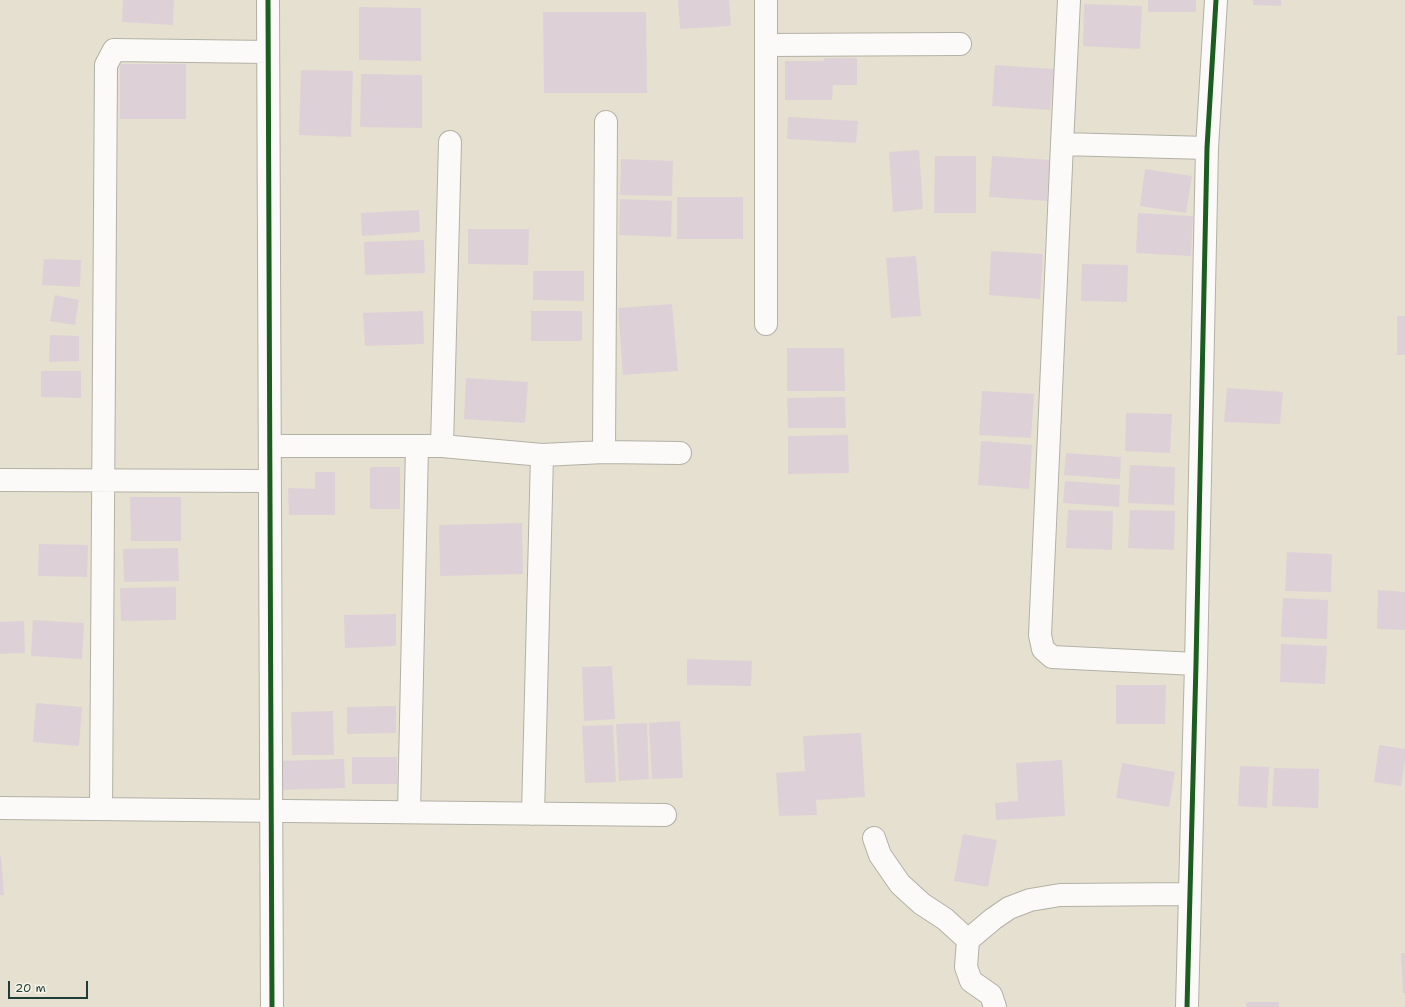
<!DOCTYPE html>
<style>
body{margin:0}
#map{position:relative;width:1405px;height:1007px;overflow:hidden;background:#e6e0d0;font-family:"Shantell Sans",sans-serif}
canvas{display:block}
.scale{position:absolute;left:8px;top:981px;width:80px;height:18px;box-sizing:border-box;border:2px solid #1f3d34;border-top:0;padding-left:5px;font-size:12px;line-height:14px;white-space:nowrap;color:#1f3d34;-webkit-text-stroke:3px #f7f3e8;paint-order:stroke}
</style>
<div id="map">
<canvas width="1405" height="1007"></canvas>
<div class="scale">20 m</div>
</div>
<script>
const c = document.querySelector('canvas').getContext('2d');
c.lineJoin = 'round';
function fillPath(path, color) {
  c.fillStyle = color;
  c.fill(path, 'evenodd');
}
function strokePath(path, color, width, dash) {
  c.strokeStyle = color;
  c.lineWidth = width;
  c.lineCap = dash ? 'butt' : 'round';
  c.setLineDash(dash || []);
  c.stroke(path);
}
fillPath(new Path2D(`
 M 123,0 L 174,0 L 173,25 L 122,22 Z
 M 678,0 L 729,0 L 731,26 L 680,29 Z
 M 1148,0 L 1196,0 L 1196,12 L 1148,12 Z
 M 1253,0 L 1281,0 L 1281,6 L 1253,5 Z
 M 1084,4 L 1142,6 L 1140,49 L 1083,46 Z
 M 359,7 L 421,8 L 421,61 L 359,60 Z
 M 543,12 L 646,12 L 647,93 L 544,93 Z
 M 824,58 L 857,58 L 857,85 L 833,85 L 832,100 L 785,100 L 785,61 L 824,61 Z
 M 120,64 L 186,64 L 186,119 L 120,119 Z
 M 995,65 L 1054,69 L 1050,110 L 992,106 Z
 M 301,70 L 353,71 L 351,137 L 299,135 Z
 M 361,74 L 422,75 L 422,128 L 360,127 Z
 M 788,117 L 858,121 L 856,143 L 787,139 Z
 M 919,150 L 923,209 L 893,212 L 889,152 Z
 M 935,156 L 976,156 L 976,213 L 934,213 Z
 M 992,156 L 1050,160 L 1047,201 L 989,197 Z
 M 621,159 L 673,161 L 672,196 L 620,195 Z
 M 1145,169 L 1192,176 L 1186,213 L 1140,206 Z
 M 677,197 L 743,197 L 743,239 L 677,239 Z
 M 620,199 L 672,201 L 671,237 L 619,235 Z
 M 419,210 L 420,232 L 362,236 L 361,213 Z
 M 1138,213 L 1193,216 L 1191,256 L 1136,253 Z
 M 468,229 L 529,229 L 528,265 L 468,264 Z
 M 424,240 L 425,273 L 365,275 L 364,242 Z
 M 991,251 L 1043,254 L 1040,299 L 989,295 Z
 M 916,256 L 921,316 L 891,318 L 886,258 Z
 M 44,259 L 81,260 L 80,287 L 42,285 Z
 M 1082,264 L 1128,265 L 1127,302 L 1081,301 Z
 M 533,271 L 584,271 L 584,301 L 533,300 Z
 M 55,295 L 79,300 L 75,325 L 50,321 Z
 M 672,304 L 678,371 L 623,375 L 618,308 Z
 M 423,311 L 424,344 L 365,346 L 363,313 Z
 M 531,311 L 582,311 L 582,341 L 531,341 Z
 M 1397,316 L 1405,316 L 1405,355 L 1397,355 Z
 M 50,335 L 79,336 L 79,361 L 49,362 Z
 M 787,348 L 844,348 L 845,391 L 787,391 Z
 M 41,371 L 81,371 L 81,398 L 41,397 Z
 M 466,378 L 528,382 L 525,423 L 464,419 Z
 M 1227,388 L 1283,392 L 1280,424 L 1224,422 Z
 M 982,391 L 1034,394 L 1031,438 L 979,435 Z
 M 845,397 L 846,428 L 788,428 L 787,398 Z
 M 1126,413 L 1172,414 L 1170,453 L 1125,451 Z
 M 848,435 L 849,473 L 788,474 L 788,436 Z
 M 981,441 L 1032,445 L 1029,489 L 978,485 Z
 M 1066,453 L 1121,457 L 1120,479 L 1064,475 Z
 M 1130,465 L 1175,467 L 1174,505 L 1128,503 Z
 M 370,467 L 400,467 L 400,509 L 370,509 Z
 M 315,472 L 335,472 L 335,515 L 289,515 L 288,488 L 315,489 Z
 M 1065,481 L 1120,485 L 1119,507 L 1063,503 Z
 M 130,497 L 181,497 L 181,541 L 131,541 Z
 M 1068,510 L 1113,511 L 1112,550 L 1066,548 Z
 M 1130,510 L 1175,511 L 1174,550 L 1128,548 Z
 M 522,523 L 523,574 L 440,576 L 439,525 Z
 M 39,544 L 88,545 L 87,577 L 38,576 Z
 M 178,548 L 179,581 L 124,582 L 123,549 Z
 M 1287,552 L 1332,554 L 1331,592 L 1285,591 Z
 M 176,587 L 176,620 L 121,621 L 120,588 Z
 M 1378,590 L 1405,592 L 1405,630 L 1377,629 Z
 M 1283,598 L 1328,600 L 1327,639 L 1281,637 Z
 M 396,614 L 396,646 L 345,648 L 344,615 Z
 M 33,620 L 84,623 L 82,659 L 31,656 Z
 M 24,621 L 25,653 L 0,654 L 0,622 Z
 M 1281,644 L 1327,646 L 1325,684 L 1280,682 Z
 M 687,659 L 752,661 L 751,686 L 687,685 Z
 M 612,666 L 615,719 L 584,721 L 582,667 Z
 M 1116,685 L 1166,685 L 1165,724 L 1116,724 Z
 M 36,703 L 82,707 L 79,746 L 33,742 Z
 M 396,706 L 396,733 L 347,734 L 347,707 Z
 M 333,711 L 334,755 L 292,755 L 291,712 Z
 M 680,721 L 683,778 L 652,779 L 649,723 Z
 M 647,723 L 649,779 L 619,781 L 616,724 Z
 M 613,725 L 616,782 L 585,783 L 582,726 Z
 M 861,733 L 865,797 L 816,800 L 817,815 L 779,816 L 776,773 L 805,771 L 803,736 Z
 M 1379,745 L 1405,749 L 1405,759 L 1401,786 L 1374,782 Z
 M 352,757 L 397,757 L 397,784 L 352,784 Z
 M 344,759 L 345,788 L 279,790 L 278,761 Z
 M 1062,760 L 1065,816 L 996,820 L 995,803 L 1018,801 L 1016,763 Z
 M 1122,763 L 1175,772 L 1169,807 L 1116,798 Z
 M 1240,766 L 1269,767 L 1267,808 L 1238,806 Z
 M 1274,768 L 1319,769 L 1318,808 L 1272,806 Z
 M 963,834 L 997,840 L 988,887 L 954,881 Z
 M 0,857 L 1,857 L 4,895 L 0,895 Z
 M 1401,953 L 1405,953 L 1405,993 L 1403,993 Z
 M 1246,1002 L 1279,1002 L 1279,1007 L 1246,1007 Z`), '#ddd1d7');
const minor = new Path2D(`
 M 268,0 L 272,1007
 M 1069,0 L 1062,144 L 1207,148
 M 767,45 L 960,44
 M 1062,144 L 1040,635 L 1043,649 L 1052,657 L 1196,664
 M 766,324 L 766,0
 M 270,446 L 442,446 L 542,455 L 604,452 L 680,453
 M 442,446 L 450,142
 M 604,452 L 606,122
 M 0,480 L 270,481
 M 0,808 L 665,815
 M 101,809 L 106,65 L 114,50 L 268,52
 M 409,812 L 417,446
 M 533,814 L 542,455
 M 874,838 L 880,855 L 900,884 L 922,904 L 945,919 L 968,940 L 993,919 L 1009,908 L 1030,900 L 1060,895 L 1190,894
 M 968,940 L 966,967 L 971,981 L 991,995 L 995,1007
 M 1187,1007 L 1196,664 L 1207,148 L 1216,0`);
strokePath(minor, '#b2b1a6', 24);
strokePath(minor, '#fbfaf8', 22);
strokePath(new Path2D(`
 M 268,0 L 272,1007
 M 1187,1007 L 1196,664 L 1207,148 L 1216,0`), '#1b5e20', 5);
</script>
